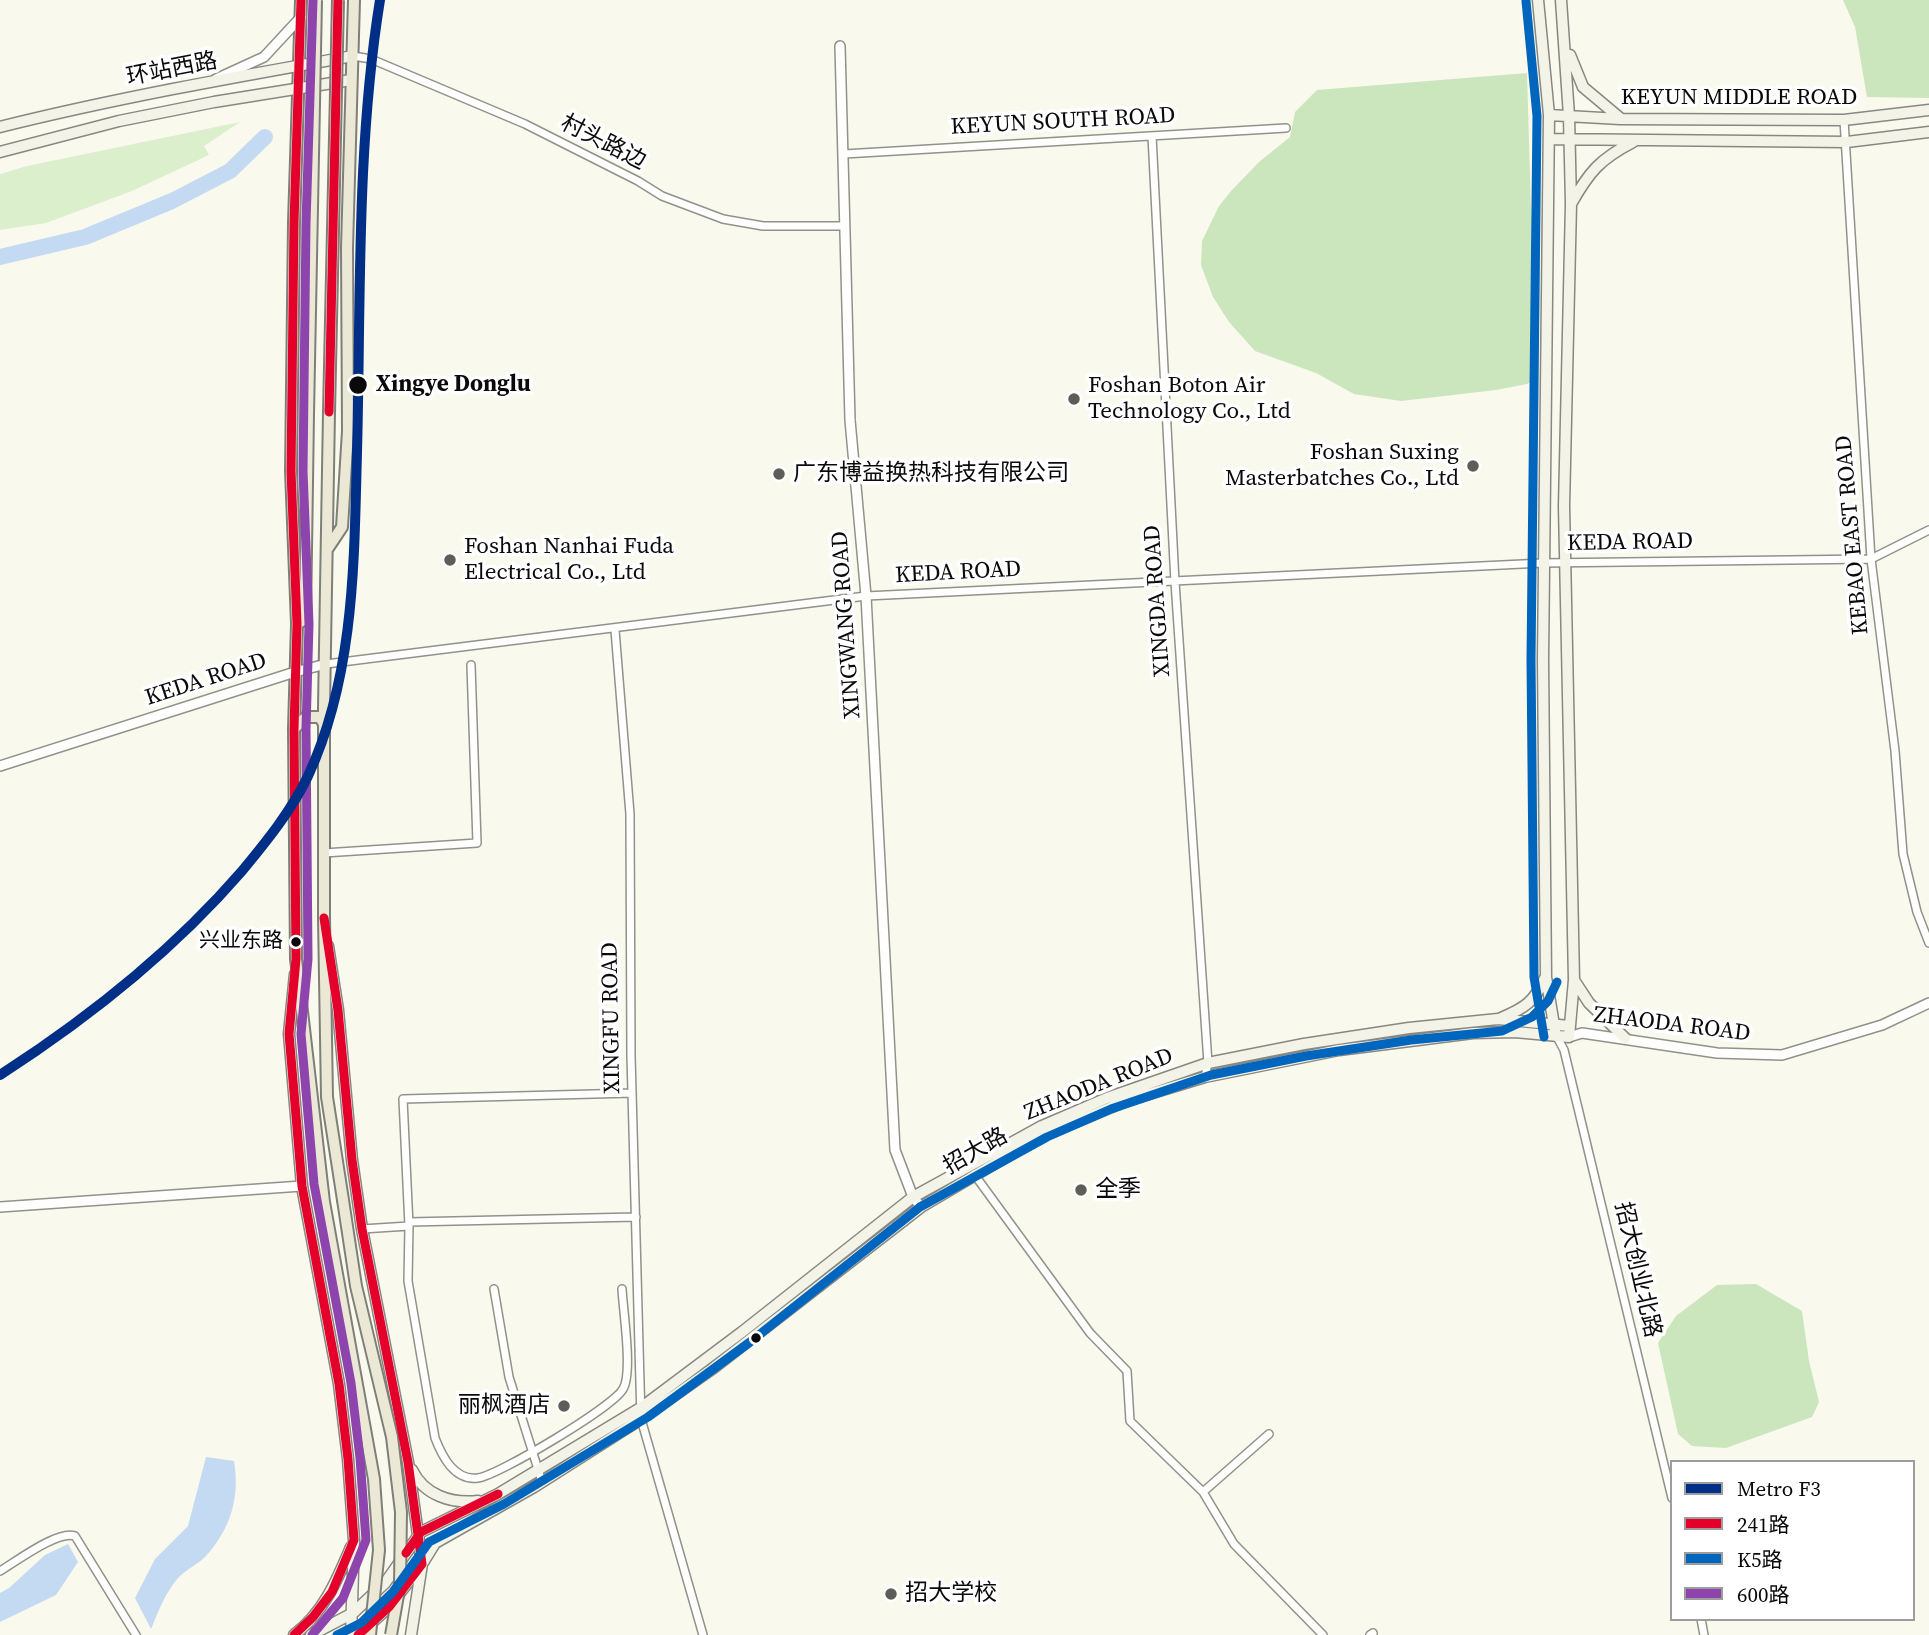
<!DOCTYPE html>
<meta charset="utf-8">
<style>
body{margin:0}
#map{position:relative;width:1929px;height:1635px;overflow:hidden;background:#f9f9ed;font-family:"Source Serif 4","Noto Sans SC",serif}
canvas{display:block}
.legend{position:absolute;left:1670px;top:1460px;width:245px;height:161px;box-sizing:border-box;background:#fff;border:2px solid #9d9d9d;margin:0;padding:9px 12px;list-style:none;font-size:21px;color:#0a0a0a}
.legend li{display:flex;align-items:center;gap:14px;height:35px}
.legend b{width:35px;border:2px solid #9d9d9d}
</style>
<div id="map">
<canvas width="1929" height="1635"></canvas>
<ul class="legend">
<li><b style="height:9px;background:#002f87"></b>Metro F3</li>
<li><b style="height:9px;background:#e4002b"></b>241路</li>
<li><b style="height:9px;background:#0065bd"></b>K5路</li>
<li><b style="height:9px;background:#8e44ad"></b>600路</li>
</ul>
</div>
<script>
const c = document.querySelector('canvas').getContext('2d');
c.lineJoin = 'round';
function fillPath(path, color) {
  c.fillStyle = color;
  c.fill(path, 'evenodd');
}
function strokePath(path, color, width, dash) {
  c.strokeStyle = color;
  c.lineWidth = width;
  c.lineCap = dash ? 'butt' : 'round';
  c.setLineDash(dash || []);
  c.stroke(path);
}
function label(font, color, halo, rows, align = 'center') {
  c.font = font + ' "Source Serif 4","Noto Sans SC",serif';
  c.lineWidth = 7;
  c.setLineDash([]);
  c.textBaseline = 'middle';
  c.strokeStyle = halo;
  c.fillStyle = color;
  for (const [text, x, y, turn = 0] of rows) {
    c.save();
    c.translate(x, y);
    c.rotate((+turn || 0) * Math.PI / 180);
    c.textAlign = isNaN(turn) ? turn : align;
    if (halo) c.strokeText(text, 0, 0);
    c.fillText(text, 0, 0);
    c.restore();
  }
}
fillPath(new Path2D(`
 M 240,122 L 204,146 L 209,155 L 132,191 L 46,223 L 0,230 L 0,174 L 27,166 Z`), '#dcefcd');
fillPath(new Path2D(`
 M 1843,0 L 1929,0 L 1929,98 L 1867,97 L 1855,27 Z
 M 1527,73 L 1536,379 L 1527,384 L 1496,390 L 1401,401 L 1354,394 L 1316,373 L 1255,351 L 1229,322 L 1213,297 L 1201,265 L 1202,241 L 1219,206 L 1232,190 L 1259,162 L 1290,137 L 1295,112 L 1317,90 Z
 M 1756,1284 L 1802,1311 L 1809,1361 L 1819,1402 L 1812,1417 L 1726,1448 L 1692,1446 L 1678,1434 L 1658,1343 L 1676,1316 L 1717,1285 Z`), '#cbe6bc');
fillPath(new Path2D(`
 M 206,1457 L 234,1461 C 240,1497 231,1529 205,1557 C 198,1564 187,1569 179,1577 C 166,1591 158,1612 151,1629 L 135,1598 L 155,1559 L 188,1526 Z
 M 68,1544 L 78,1562 L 56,1595 L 0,1622 L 0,1593 L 9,1588 L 45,1555 Z`), '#c4daf2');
strokePath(new Path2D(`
 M 0,257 L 85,237 L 172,201 L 230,171 L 265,137`), '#c4daf2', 16);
const minor = new Path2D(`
 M 353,56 L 371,59 L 525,124 L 638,181 L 662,196 L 723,219 L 763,226 L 845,226
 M 1844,120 L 1871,559 L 1895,751 L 1903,854 L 1917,912 L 1929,943
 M 1152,136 L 1175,582 L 1208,1063 L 1205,1077
 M 844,154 L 1286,128
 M 615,630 L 630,814 L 631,1056 L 641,1419 L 703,1635
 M 326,664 L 866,596 L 1543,563 L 1871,559 L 1929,530
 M 324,853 L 477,843 L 471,665
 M 1556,1035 L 1564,1050 L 1672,1498
 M 974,1174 L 1090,1333 L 1127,1371 L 1130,1421 L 1203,1492 L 1234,1544 L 1323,1635
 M 409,1222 L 636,1217
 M 409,1226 L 408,1281 L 435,1438 C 442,1456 454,1481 478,1478 C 499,1475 613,1407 623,1389 C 633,1373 623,1310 622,1289
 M 362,1229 L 409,1226 L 403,1099 L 632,1093
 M 494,1289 L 509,1377 L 542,1482
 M 1203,1492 L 1269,1434
 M 0,1571 C 17,1561 58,1530 75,1536 L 136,1635
 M 1701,1619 L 1704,1635
 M 1370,1635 L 1373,1633`);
const tertiary = new Path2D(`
 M 840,46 L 850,420 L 866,596 L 895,1150 L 913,1197 L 921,1207
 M 216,79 L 264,57 L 301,17
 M 0,766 L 295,672 L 326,664
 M 1569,1037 L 1582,1033 L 1717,1053 L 1782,1055 L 1882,1025 L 1929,1003
 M 0,1207 L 302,1186`);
const secondary = new Path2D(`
 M 1538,0 L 1549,115 L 1543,659 L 1546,977 L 1555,1031
 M 1570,55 L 1583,87 L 1620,118
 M 1549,115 L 1620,119 L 1844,120 L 1929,110
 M 0,127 C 116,98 235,77 353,56
 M 1549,139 L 1847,142 L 1929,132
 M 0,152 L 119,121 L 214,102 L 351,80
 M 1571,204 C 1589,172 1600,159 1633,142
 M 328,946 L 338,1010 L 352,1160 L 362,1229 L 408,1462 L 422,1564 L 411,1635
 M 295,974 L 289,1034 L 302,1186 L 339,1384 L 348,1459 L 354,1540 L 351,1635
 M 1574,980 L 1589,1003 L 1625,1038
 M 1501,1018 C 1525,1008 1534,1002 1545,978
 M 412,1470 C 424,1495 451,1504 478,1501
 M 294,1635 C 324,1612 337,1580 351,1547
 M 311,1635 L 353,1613 L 385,1583 L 421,1532 L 498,1494 L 642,1407 L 742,1332 L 913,1197 L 1042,1126 L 1107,1098 L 1208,1063 L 1304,1044 L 1409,1028 L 1498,1019 L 1569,1026
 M 358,1635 L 389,1607 L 422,1564 L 435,1543 L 534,1487 L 641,1419 L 712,1369 L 921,1207 L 1040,1137 L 1126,1101 L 1205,1077 L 1339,1050 L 1473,1033 L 1515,1032 L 1569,1037 L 1574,980 L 1564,506 L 1571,204 L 1569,116 L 1561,0`);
const primary = new Path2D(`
 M 301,0 L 294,223 L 291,471 L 297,624 L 294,729 L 296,959 L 324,1202
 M 329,412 L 324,706 L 324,918 L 327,1097 L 343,1200
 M 328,548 L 342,527 L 348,431 L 347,248 L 354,0
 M 297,624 L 305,619 L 308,414
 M 294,729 L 306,717 L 320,717 L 325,726`);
strokePath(minor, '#92928c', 10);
strokePath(tertiary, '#92928c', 12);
strokePath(secondary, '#888883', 13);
strokePath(primary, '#7f7f7a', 14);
strokePath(minor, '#fefefc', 7);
strokePath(tertiary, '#fefefc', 9);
strokePath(secondary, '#f3f4e7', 10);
strokePath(primary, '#ebe9d6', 10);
const primaryBridge = new Path2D(`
 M 329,412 L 338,0
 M 308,414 L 316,0
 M 343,1200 L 356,1286 L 392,1437 L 401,1512 L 400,1584 L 391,1635
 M 324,1202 L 374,1479 L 379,1550 L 370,1635`);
strokePath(primaryBridge, '#7f7f7a', 14, []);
strokePath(primaryBridge, '#ebe9d6', 10);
strokePath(new Path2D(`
 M 329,412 L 338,0
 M 324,918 L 338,1010 L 352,1160 L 362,1229 L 408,1462 L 422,1564 L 389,1607 L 358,1635
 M 406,1553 L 421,1532 L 498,1494
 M 294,1635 L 313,1617 L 332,1592 L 354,1540 L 348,1459 L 339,1384 L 302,1186 L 289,1034 L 296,959 L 294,729 L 297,624 L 291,471 L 294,223 L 301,0`), '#e4002b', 9);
strokePath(new Path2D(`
 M 1526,1 L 1537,116 L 1531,659 L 1534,977 L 1544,1037
 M 337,1635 L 361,1623 L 393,1592 L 429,1542 L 504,1504 L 648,1417 L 750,1342 L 920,1207 L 1047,1137 L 1111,1109 L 1211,1075 L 1306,1056 L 1411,1040 L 1502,1031 L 1532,1017 L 1548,1001 L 1557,982`), '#0065bd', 9);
strokePath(new Path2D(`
 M 312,1635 L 343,1598 L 366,1540 L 360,1458 L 351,1383 L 314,1184 L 301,1034 L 308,959 L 306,729 L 309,624 L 303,471 L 306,223 L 313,0`), '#8e44ad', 9);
strokePath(new Path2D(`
 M 0,1075 C 90,1017 172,952 242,871 C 266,842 292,810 308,776 C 355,675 354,561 357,452 C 361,301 356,149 380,0`), '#002f87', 10);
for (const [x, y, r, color] of [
 [358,385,10,"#0a0a0a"],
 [1074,399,7,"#5e5e59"],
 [1473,466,7,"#5e5e59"],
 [779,474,7,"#5e5e59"],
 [450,560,7,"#5e5e59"],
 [296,942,6,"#0a0a0a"],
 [1081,1190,7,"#5e5e59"],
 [756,1338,6,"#0a0a0a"],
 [564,1406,7,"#5e5e59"],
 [891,1594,7,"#5e5e59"]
]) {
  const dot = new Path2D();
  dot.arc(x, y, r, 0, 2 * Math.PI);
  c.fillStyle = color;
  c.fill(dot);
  strokePath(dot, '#fff', 2.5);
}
label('21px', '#0a0a0a', '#fff', [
 ["兴业东路",283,942]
], 'right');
label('23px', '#0a0a0a', '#fff', [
 ["环站西路",172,70,-11],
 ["KEYUN MIDDLE ROAD",1739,98],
 ["KEYUN SOUTH ROAD",1063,122,-3],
 ["村头路边",603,143,27],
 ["KEBAO EAST ROAD",1853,535,-95],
 ["KEDA ROAD",1630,543,-1],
 ["KEDA ROAD",958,573,-3],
 ["XINGDA ROAD",1158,601,-94],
 ["XINGWANG ROAD",847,625,-94],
 ["KEDA ROAD",206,680,-18],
 ["XINGFU ROAD",612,1018,-91],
 ["ZHAODA ROAD",1672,1025,7],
 ["ZHAODA ROAD",1099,1085,-22],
 ["招大路",976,1152,-30],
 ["招大创业北路",1637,1270,77]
]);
label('bold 23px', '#0a0a0a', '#fff', [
 ["Xingye Donglu",376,385]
], 'left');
label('23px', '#0a0a0a', '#fff', [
 ["Foshan Boton Air",1088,386],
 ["Technology Co., Ltd",1088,412],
 ["Foshan Suxing",1459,453,"right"],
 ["Masterbatches Co., Ltd",1459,479,"right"],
 ["广东博益换热科技有限公司",793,474],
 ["Foshan Nanhai Fuda",464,547],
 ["Electrical Co., Ltd",464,573],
 ["全季",1095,1190],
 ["丽枫酒店",550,1406,"right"],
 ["招大学校",905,1594]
], 'left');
</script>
